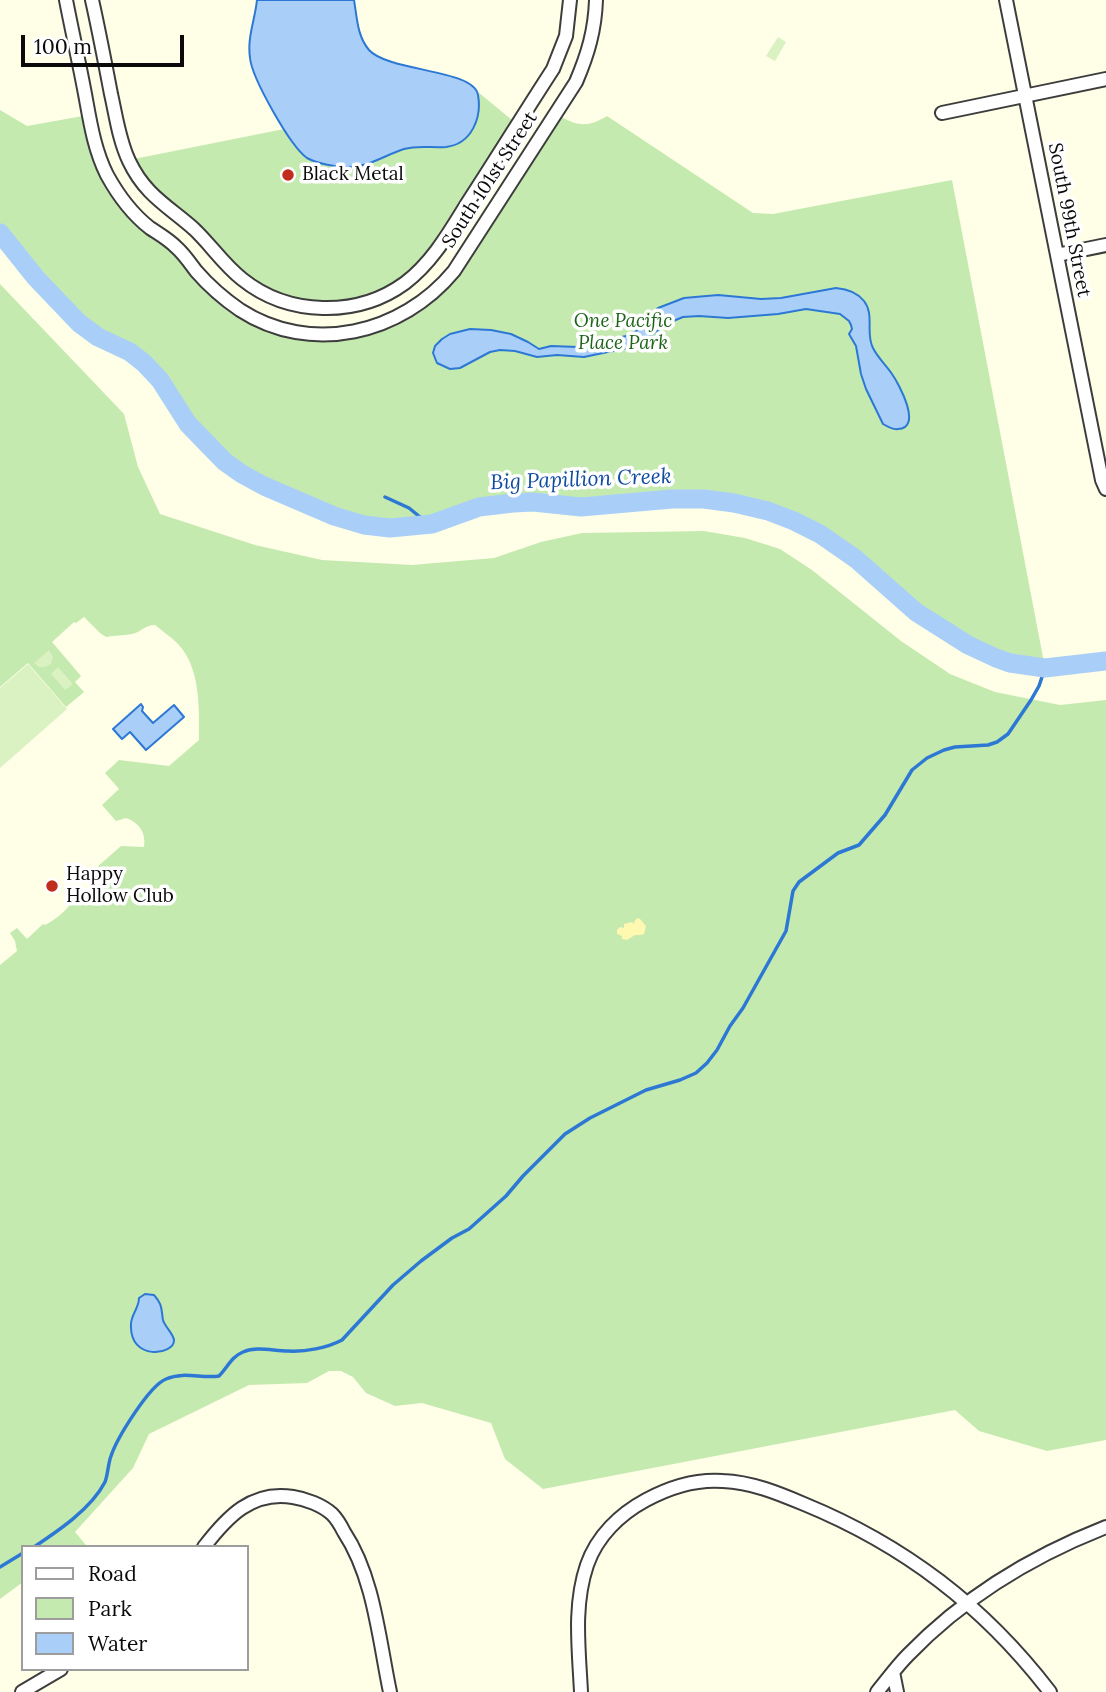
<!DOCTYPE html>
<style>
body{margin:0}
#map{position:relative;width:1106px;height:1692px;overflow:hidden;background:#fffee7;font-family:Lora,serif}
canvas{display:block}
.legend{position:absolute;left:21px;top:1545px;width:228px;height:126px;box-sizing:border-box;background:#fff;border:2px solid #9d9d9d;margin:0;padding:9px 12px;list-style:none;font-size:21px;color:#0a0a0a}
.legend li{display:flex;align-items:center;gap:14px;height:35px}
.legend b{width:35px;border:2px solid #9d9d9d}
.scale{position:absolute;left:21px;top:35px;width:163px;height:32px;box-sizing:border-box;border:4px solid #0a0a0a;border-top:0;padding-left:9px;font-size:21px;line-height:24px;white-space:nowrap;color:#0a0a0a;-webkit-text-stroke:5px #fff;paint-order:stroke}
</style>
<div id="map">
<canvas width="1106" height="1692"></canvas>
<ul class="legend">
<li><b style="height:9px;background:#fff"></b>Road</li>
<li><b style="height:19px;background:#c5eab0"></b>Park</li>
<li><b style="height:19px;background:#a9cff9"></b>Water</li>
</ul>
<div class="scale">100 m</div>
</div>
<script>
const c = document.querySelector('canvas').getContext('2d');
c.lineJoin = 'round';
function fillPath(path, color) {
  c.fillStyle = color;
  c.fill(path, 'evenodd');
}
function strokePath(path, color, width, dash) {
  c.strokeStyle = color;
  c.lineWidth = width;
  c.lineCap = dash ? 'butt' : 'round';
  c.setLineDash(dash || []);
  c.stroke(path);
}
function label(font, color, halo, rows, align = 'center') {
  c.font = font + ' Lora,serif';
  c.lineWidth = 7;
  c.setLineDash([]);
  c.textBaseline = 'middle';
  c.strokeStyle = halo;
  c.fillStyle = color;
  for (const [text, x, y, turn = 0] of rows) {
    c.save();
    c.translate(x, y);
    c.rotate((+turn || 0) * Math.PI / 180);
    c.textAlign = isNaN(turn) ? turn : align;
    if (halo) c.strokeText(text, 0, 0);
    c.fillText(text, 0, 0);
    c.restore();
  }
}
fillPath(new Path2D(`
 M 478,92 L 512,120 L 424,256 L 398,279 L 383,288 L 354,298 L 333,301 L 313,301 L 291,297 L 261,285 L 247,276 L 234,265 L 199,224 L 155,189 L 144,175 L 134,159 L 284,129 L 293,145 L 300,152 L 398,151 L 419,146 L 479,113 Z
 M 0,110 L 27,126 L 83,116 C 91,159 106,198 140,227 C 153,238 168,248 180,261 C 195,277 206,294 224,307 C 283,352 373,352 431,304 C 457,282 473,251 491,223 C 514,188 537,152 560,116 C 578,127 589,127 607,116 L 753,213 L 773,214 L 952,180 L 1045,668 L 1010,663 L 996,658 L 968,645 L 916,612 L 856,559 L 841,547 L 820,534 L 794,521 L 768,511 L 734,503 L 704,499 L 672,499 L 581,507 L 533,502 L 479,507 L 432,524 L 390,528 L 364,525 L 334,516 L 283,495 L 242,474 L 205,443 L 188,424 L 160,380 L 144,363 L 130,352 L 98,337 L 79,323 L 36,278 L 0,233 Z
 M 0,284 L 124,414 L 138,467 L 160,514 L 255,545 L 322,560 L 412,565 L 494,558 L 541,542 L 582,533 L 704,531 L 745,538 L 780,549 L 812,570 L 901,641 L 950,674 L 995,692 L 1060,705 L 1106,700 L 1106,1440 L 1047,1451 L 979,1431 L 955,1410 L 543,1489 L 505,1459 L 491,1423 L 422,1403 L 395,1406 L 366,1393 L 353,1377 L 341,1371 L 329,1371 L 307,1383 L 249,1385 L 149,1434 L 133,1468 L 75,1532 L 86,1545 L 83,1547 L 23,1547 L 23,1582 L 0,1599 L 0,965 L 17,951 L 15,941 L 10,933 L 17,928 L 27,939 L 43,924 L 45,925 C 56,919 65,912 72,902 L 75,904 L 105,879 L 96,868 L 121,846 L 144,847 C 146,833 140,823 126,818 L 116,821 L 102,805 L 119,789 L 105,773 L 119,760 L 169,766 L 199,740 C 199,708 201,667 177,643 C 170,636 162,631 155,625 C 144,625 142,632 132,634 C 123,636 115,635 106,637 L 100,633 L 84,617 L 76,623 L 74,622 L 52,642 L 81,676 L 75,682 L 84,692 L 66,707 L 28,663 L 0,687 Z`), '#c5eab0');
fillPath(new Path2D(`
 M 638,918 L 640,919 L 646,926 L 644,934 L 640,935 L 635,935 L 627,940 L 622,939 L 622,936 L 617,934 L 617,930 L 620,927 L 624,928 L 624,924 L 632,922 L 634,924 L 635,920 Z`), '#fef8b1');
fillPath(new Path2D(`
 M 778,37 L 786,42 L 775,61 L 766,56 Z
 M 49,650 L 53,657 L 51,664 L 45,667 L 39,667 L 34,663 Z
 M 28,664 L 67,709 L 0,768 L 0,688 Z
 M 58,667 L 73,684 L 65,690 L 51,674 Z`), '#daf1c2');
const water = new Path2D(`
 M 257,0 L 354,0 C 357,17 357,36 369,50 C 389,72 474,69 478,95 C 482,117 472,144 446,147 C 431,148 418,145 404,149 C 385,155 369,167 348,167 C 336,167 318,164 307,158 C 290,146 252,78 250,58 C 247,37 255,20 257,0 Z
 M 836,288 C 847,289 857,292 864,301 C 875,315 865,333 873,348 C 878,358 886,365 892,374 C 899,384 923,428 898,429 C 893,430 888,427 883,424 L 866,389 L 861,374 L 856,346 L 849,334 L 852,329 L 851,325 L 849,321 L 840,314 L 806,309 L 778,314 L 728,318 L 699,316 L 683,317 L 666,324 L 648,338 L 627,348 L 584,357 L 557,355 L 537,357 L 515,351 L 500,350 L 490,352 L 460,368 L 450,369 L 437,363 L 433,353 L 435,346 L 442,339 L 450,334 L 470,329 L 491,330 L 511,334 L 528,342 L 539,349 L 551,346 L 578,347 L 626,336 L 635,332 L 658,308 L 684,298 L 718,295 L 761,299 L 781,298 Z
 M 141,704 L 143,707 L 142,711 L 153,723 L 174,705 L 184,717 L 146,750 L 130,732 L 122,739 L 113,729 Z
 M 145,1294 L 154,1295 C 163,1305 161,1309 163,1320 C 165,1327 173,1333 174,1340 C 175,1355 129,1362 131,1324 C 131,1315 139,1308 139,1298 Z`);
fillPath(water, '#a9cff9');
strokePath(water, '#2c78d4', 2);
strokePath(new Path2D(`
 M 385,497 L 409,508 L 420,517 L 432,524
 M 34,1547 C 58,1531 91,1509 105,1482 C 108,1474 108,1464 111,1456 C 117,1438 149,1386 166,1379 C 184,1371 202,1379 219,1376 C 228,1367 231,1357 243,1352 C 257,1346 273,1351 288,1351 C 305,1352 327,1348 342,1340 L 393,1285 L 421,1261 L 452,1238 L 469,1229 L 506,1196 L 523,1176 L 565,1134 L 590,1118 L 646,1090 L 680,1080 L 696,1073 L 707,1063 L 717,1050 L 730,1026 L 743,1008 L 786,931 L 793,891 L 799,882 L 838,853 L 859,845 L 885,815 L 912,770 L 927,758 L 944,750 L 955,747 L 988,745 L 997,742 L 1008,734 L 1031,700 L 1039,686 L 1045,668
 M 0,1567 L 23,1553`), '#2c78d4', 3.5);
strokePath(new Path2D(`
 M 0,233 L 36,278 L 79,323 L 98,337 L 130,352 L 144,363 L 160,380 L 188,424 L 225,462 L 242,474 L 264,486 L 334,516 L 364,525 L 390,528 L 432,524 L 479,507 L 513,503 L 533,502 L 581,507 L 672,499 L 704,499 L 734,503 L 768,511 L 794,521 L 820,534 L 856,559 L 916,612 L 968,645 L 996,658 L 1010,663 L 1045,668 L 1106,661`), '#a9cff9', 19);
const minor = new Path2D(`
 M 66,0 C 72,31 79,62 85,94 C 90,121 94,149 107,175 C 118,195 132,214 150,228 C 159,234 168,239 176,247 C 184,254 190,263 196,271 C 209,286 224,299 240,310 C 311,356 402,334 454,271 L 576,82 C 588,54 595,30 596,0
 M 92,0 C 99,31 105,63 111,94 C 116,116 119,140 129,161 C 145,195 168,206 194,229 C 211,245 223,264 242,279 C 288,316 357,318 405,283 C 434,261 451,229 470,199 C 498,156 525,112 553,69 L 566,36 L 570,0
 M 1006,0 L 1102,480 L 1106,489
 M 942,113 L 1106,79
 M 1057,255 L 1106,245
 M 204,1547 C 227,1517 252,1490 293,1497 C 306,1499 322,1505 332,1514 C 337,1519 341,1526 344,1532 C 374,1577 379,1640 390,1692
 M 893,1672 L 897,1692
 M 22,1692 L 61,1669
 M 581,1692 C 579,1650 573,1606 587,1565 C 597,1536 620,1514 646,1500 C 670,1487 696,1479 723,1481 C 751,1482 778,1493 804,1504 C 904,1545 984,1606 1050,1692
 M 877,1692 C 887,1680 897,1666 908,1655 C 964,1597 1032,1556 1106,1527`);
strokePath(minor, '#3d3d3d', 16);
strokePath(minor, '#fff', 12);
for (const [x, y, r, color] of [
 [288,175,7,"#c02d1c"],
 [52,886,7,"#c02d1c"]
]) {
  const dot = new Path2D();
  dot.arc(x, y, r, 0, 2 * Math.PI);
  c.fillStyle = color;
  c.fill(dot);
  strokePath(dot, '#fff', 2.5);
}
label('19px', '#0a0a0a', '#fff', [
 ["Black Metal",302,175],
 ["Happy",66,875],
 ["Hollow Club",66,897]
], 'left');
label('19px', '#0a0a0a', '#fff', [
 ["South 101st Street",490,180,-57],
 ["South 99th Street",1069,220,79]
]);
label('italic 19px', '#1d6419', '#fff', [
 ["One Pacific",623,322],
 ["Place Park",623,344]
]);
label('italic 21px', '#0f4ba0', '#fff', [
 ["Big Papillion Creek",581,480,-2]
]);
</script>
